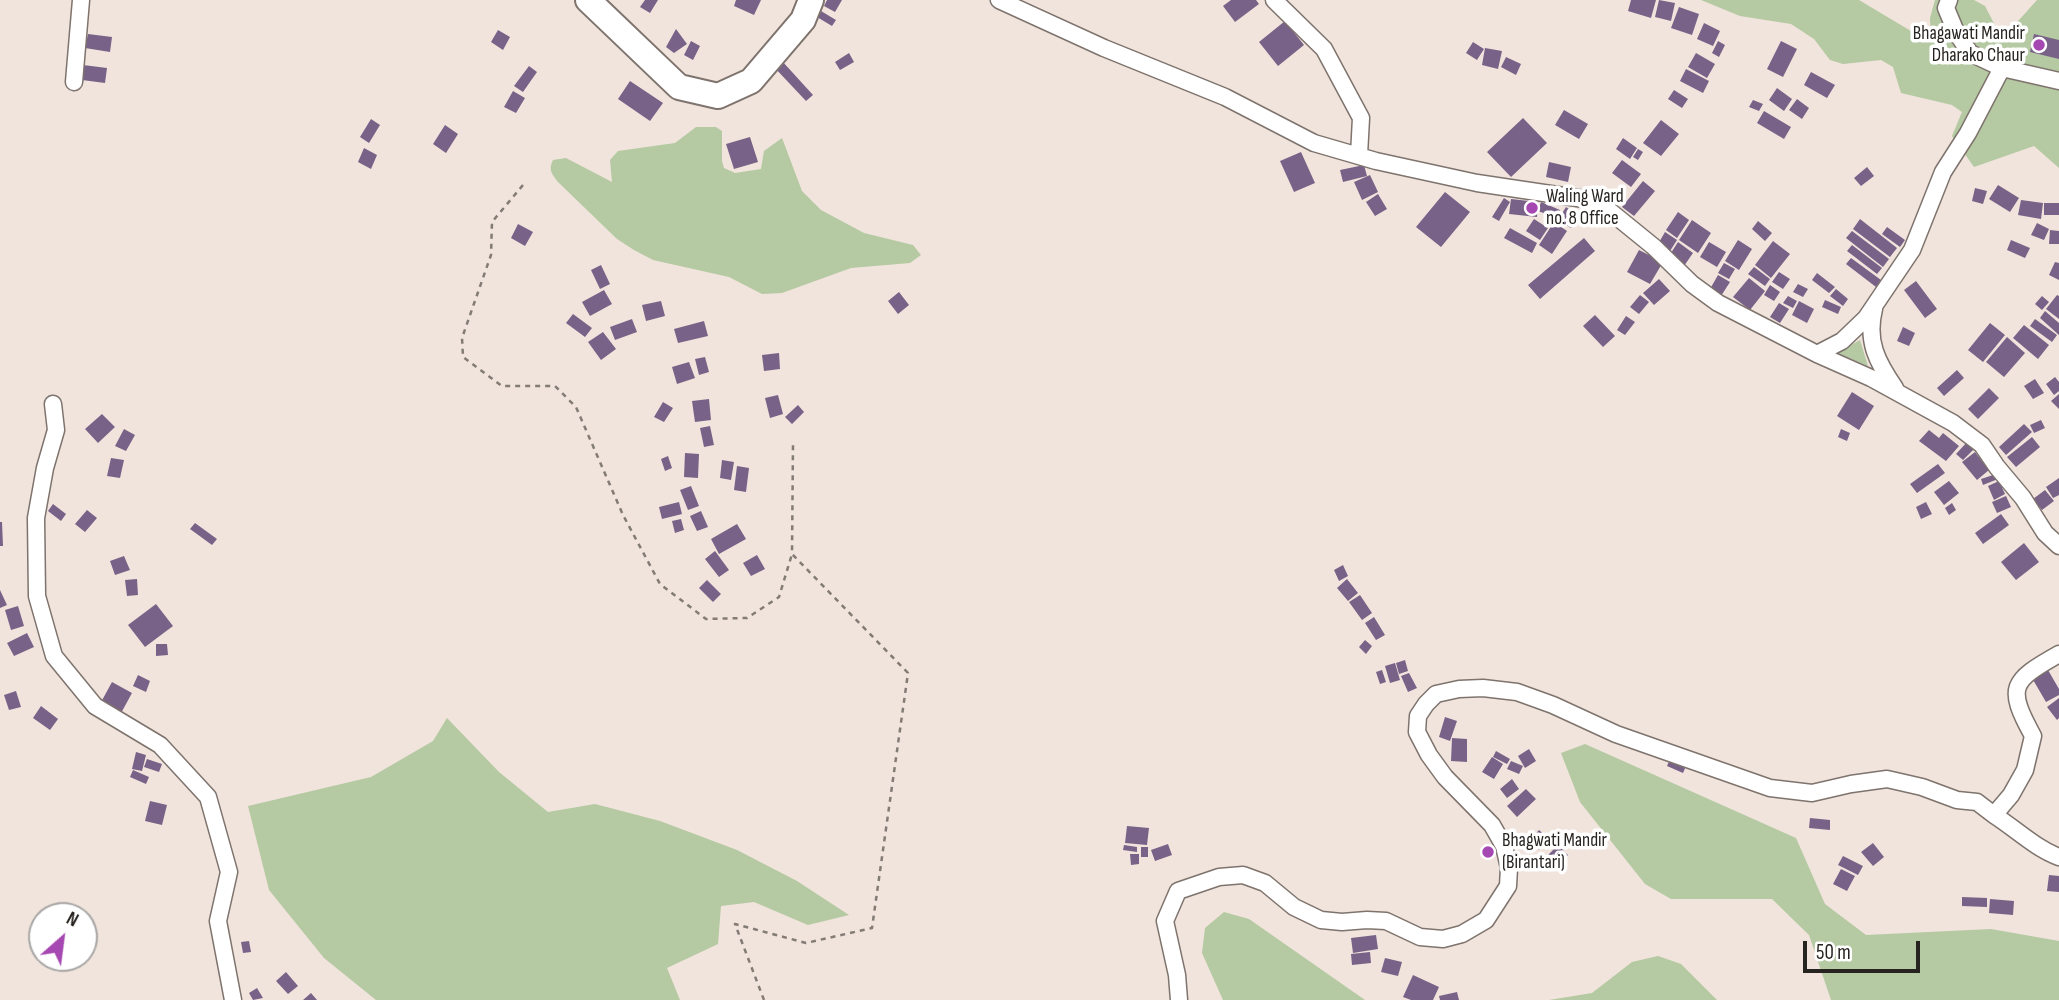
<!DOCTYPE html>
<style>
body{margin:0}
#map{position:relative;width:2059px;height:1000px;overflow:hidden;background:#f0e4dc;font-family:"Sofia Sans Condensed",sans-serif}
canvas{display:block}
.north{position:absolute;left:28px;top:902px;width:70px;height:70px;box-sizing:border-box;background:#fff;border:2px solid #a9a7a6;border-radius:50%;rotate:28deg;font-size:19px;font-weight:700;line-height:28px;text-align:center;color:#272320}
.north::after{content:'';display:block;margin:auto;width:24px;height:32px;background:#a648b1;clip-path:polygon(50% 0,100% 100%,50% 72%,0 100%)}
.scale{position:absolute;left:1803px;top:941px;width:117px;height:32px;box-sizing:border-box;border:4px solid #272320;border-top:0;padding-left:9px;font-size:21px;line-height:24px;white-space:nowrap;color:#272320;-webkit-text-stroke:5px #fff;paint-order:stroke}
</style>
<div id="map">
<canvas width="2059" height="1000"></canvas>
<div class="north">N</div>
<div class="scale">50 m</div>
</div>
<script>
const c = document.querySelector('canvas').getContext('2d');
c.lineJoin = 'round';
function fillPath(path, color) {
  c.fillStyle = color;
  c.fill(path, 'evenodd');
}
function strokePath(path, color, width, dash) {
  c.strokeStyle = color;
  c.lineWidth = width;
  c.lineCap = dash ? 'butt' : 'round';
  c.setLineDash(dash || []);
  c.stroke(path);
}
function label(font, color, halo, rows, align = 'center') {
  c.font = font + ' "Sofia Sans Condensed",sans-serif';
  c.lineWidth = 7;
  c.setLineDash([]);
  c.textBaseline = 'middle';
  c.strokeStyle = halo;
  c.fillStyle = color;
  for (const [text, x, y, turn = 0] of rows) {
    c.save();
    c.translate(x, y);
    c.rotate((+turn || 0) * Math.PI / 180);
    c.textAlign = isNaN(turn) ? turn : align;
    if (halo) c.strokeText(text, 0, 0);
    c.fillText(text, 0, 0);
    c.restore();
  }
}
fillPath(new Path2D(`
 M 1701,0 L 1859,0 L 1931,43 L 1930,18 L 1935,0 L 1974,0 L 1985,6 L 2002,39 L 2037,0 L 2059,0 L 2059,168 L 2034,146 L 1974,167 L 1952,136 L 1962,112 L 1952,105 L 1901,93 L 1893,67 L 1881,60 L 1843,64 L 1830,60 L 1814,39 L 1791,24 L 1740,16 Z
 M 696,127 L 716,127 L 722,131 L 722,161 L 724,168 L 735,173 L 761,169 L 764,151 L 782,138 L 802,191 L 821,210 L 864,233 L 913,245 L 921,255 L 910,263 L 851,268 L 782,293 L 762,294 L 729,277 L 653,260 L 634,250 L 617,239 L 558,182 C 552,174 548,170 553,160 L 566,158 L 612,182 L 610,160 L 618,151 L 675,143 Z
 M 1860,340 L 1868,366 L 1837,353 Z
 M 447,718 L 499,772 L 548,812 L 595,804 L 660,821 L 737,850 L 797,881 L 849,915 L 808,925 L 754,902 L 721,906 L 718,944 L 667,968 L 680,1000 L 376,1000 L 324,958 L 269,890 L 248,806 L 371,777 L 433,741 Z
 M 1585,744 L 1796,838 L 1825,904 L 1866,935 L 1991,929 L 2059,941 L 2059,1000 L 1831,1000 L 1809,935 L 1772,899 L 1671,899 L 1645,884 L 1580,802 L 1561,753 Z
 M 1224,912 L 1249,919 L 1365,1000 L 1223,1000 L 1202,953 L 1205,928 Z
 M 1658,956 L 1681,964 L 1717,1000 L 1549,1000 L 1592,993 L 1632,962 Z`), '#b5c9a2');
fillPath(new Path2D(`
 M 645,0 L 658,0 L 650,13 L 640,7 Z
 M 736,0 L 761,0 L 754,15 L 734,6 Z
 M 827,0 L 842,0 L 835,12 L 824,6 Z
 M 1231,0 L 1256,0 L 1259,4 L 1235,22 L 1223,6 Z
 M 1631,0 L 1656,0 L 1651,18 L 1628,11 Z
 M 1659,0 L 1675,3 L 1671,21 L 1655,17 Z
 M 1679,7 L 1699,14 L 1692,35 L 1671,28 Z
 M 821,11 L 836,20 L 832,26 L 817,17 Z
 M 1285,21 L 1304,45 L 1278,66 L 1259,42 Z
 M 1704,23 L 1720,31 L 1713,46 L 1697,39 Z
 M 676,29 L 687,44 L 674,53 L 666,47 Z
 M 498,30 L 510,37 L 503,50 L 491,42 Z
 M 88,34 L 112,37 L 110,52 L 85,48 Z
 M 2034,34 L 2059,40 L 2059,59 L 2030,52 Z
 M 691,41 L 700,46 L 693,60 L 684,55 Z
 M 1718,41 L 1725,45 L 1719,57 L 1712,53 Z
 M 1781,41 L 1797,49 L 1783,77 L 1767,69 Z
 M 1473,42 L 1484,49 L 1477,60 L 1466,53 Z
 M 1485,48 L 1502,51 L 1498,69 L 1482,65 Z
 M 849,53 L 854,62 L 840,70 L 835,62 Z
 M 1696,53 L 1715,64 L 1707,78 L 1688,67 Z
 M 1506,57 L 1521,64 L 1516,75 L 1501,67 Z
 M 782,61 L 813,95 L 806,101 L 774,67 Z
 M 83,65 L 107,68 L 105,83 L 82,80 Z
 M 529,66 L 537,72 L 523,92 L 514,86 Z
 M 1686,69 L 1709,81 L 1703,93 L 1680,81 Z
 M 1811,72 L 1835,85 L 1827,98 L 1804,85 Z
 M 630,81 L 663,103 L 650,121 L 618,99 Z
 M 1777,88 L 1792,99 L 1784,111 L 1769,100 Z
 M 1674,90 L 1688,99 L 1682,108 L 1668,99 Z
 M 513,91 L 525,98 L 516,113 L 504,107 Z
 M 1797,99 L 1809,108 L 1802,119 L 1789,110 Z
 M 1753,100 L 1763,104 L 1759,111 L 1749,107 Z
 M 1564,110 L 1588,124 L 1579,139 L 1555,125 Z
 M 1764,111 L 1791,127 L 1784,139 L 1757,123 Z
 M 1523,118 L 1547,143 L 1511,177 L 1487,152 Z
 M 371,119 L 380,125 L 369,143 L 360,137 Z
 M 1661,120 L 1679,134 L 1661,156 L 1643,143 Z
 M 445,125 L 458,134 L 446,153 L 433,144 Z
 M 750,137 L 758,162 L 734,169 L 726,144 Z
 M 1623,138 L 1637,148 L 1630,159 L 1616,149 Z
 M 364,148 L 377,155 L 371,169 L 358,162 Z
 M 1638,149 L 1643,152 L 1638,160 L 1633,157 Z
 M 1301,152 L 1315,183 L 1294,192 L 1280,161 Z
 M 1622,160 L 1641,174 L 1631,187 L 1612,173 Z
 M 1549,162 L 1571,167 L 1568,182 L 1546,177 Z
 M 1364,165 L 1367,176 L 1343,182 L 1340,170 Z
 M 1867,167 L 1874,176 L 1861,186 L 1854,178 Z
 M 1370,175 L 1378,192 L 1362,200 L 1354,182 Z
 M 1643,181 L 1655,191 L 1634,216 L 1622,207 Z
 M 1998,185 L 2019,198 L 2010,212 L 1989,199 Z
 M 1975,188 L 1987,191 L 1983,204 L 1972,201 Z
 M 1445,192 L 1470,212 L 1441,247 L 1416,227 Z
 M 1378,194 L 1387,209 L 1375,216 L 1366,202 Z
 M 1504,198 L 1510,202 L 1499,221 L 1492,217 Z
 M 1511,199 L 1538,202 L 1537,217 L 1509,214 Z
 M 2021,200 L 2043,203 L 2041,219 L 2018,215 Z
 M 1541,202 L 1560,210 L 1557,218 L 1538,211 Z
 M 2044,203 L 2059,203 L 2059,215 L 2044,215 Z
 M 1566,207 L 1579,216 L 1571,228 L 1558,220 Z
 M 1678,212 L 1689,220 L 1677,238 L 1666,230 Z
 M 1534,219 L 1548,228 L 1540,240 L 1526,231 Z
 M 1860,219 L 1897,248 L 1890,257 L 1853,229 Z
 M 1692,220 L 1711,233 L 1698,253 L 1679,240 Z
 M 1758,221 L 1772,233 L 1765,241 L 1752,229 Z
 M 1554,222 L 1567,231 L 1552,254 L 1539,245 Z
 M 2037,223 L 2049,229 L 2044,240 L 2031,235 Z
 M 518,224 L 533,232 L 525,246 L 511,238 Z
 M 1887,227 L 1905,240 L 1900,247 L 1882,234 Z
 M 1510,228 L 1537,243 L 1532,253 L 1504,238 Z
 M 2050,230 L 2059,231 L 2059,244 L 2049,244 Z
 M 1852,231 L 1889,259 L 1883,267 L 1846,238 Z
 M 1665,232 L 1677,240 L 1670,251 L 1658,244 Z
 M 1584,238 L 1595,251 L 1540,299 L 1528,285 Z
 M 1738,240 L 1752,249 L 1739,270 L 1725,261 Z
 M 2011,240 L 2030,248 L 2025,258 L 2007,250 Z
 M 1773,241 L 1790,254 L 1771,278 L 1755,265 Z
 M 1678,242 L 1693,253 L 1684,266 L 1669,256 Z
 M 1709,242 L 1726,252 L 1717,267 L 1700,257 Z
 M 1852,245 L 1882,268 L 1877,274 L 1847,251 Z
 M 1639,250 L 1663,262 L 1650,284 L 1627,272 Z
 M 1851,258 L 1881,280 L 1876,287 L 1846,264 Z
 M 2055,262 L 2059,263 L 2059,280 L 2049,275 Z
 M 1724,263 L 1735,269 L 1729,279 L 1718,273 Z
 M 601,265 L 610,284 L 600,289 L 591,270 Z
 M 1754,267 L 1770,279 L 1765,286 L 1748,274 Z
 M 1779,272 L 1790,279 L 1783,289 L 1772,282 Z
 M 1817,273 L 1835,287 L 1829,293 L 1812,280 Z
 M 1718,275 L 1730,282 L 1721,296 L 1710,289 Z
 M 1749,278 L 1765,291 L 1750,310 L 1733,297 Z
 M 1659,279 L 1670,291 L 1654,305 L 1643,293 Z
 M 1916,281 L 1937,309 L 1925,318 L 1904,290 Z
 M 1798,284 L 1808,289 L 1803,297 L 1793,292 Z
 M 1770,285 L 1780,292 L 1774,301 L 1764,295 Z
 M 1836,289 L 1848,299 L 1843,306 L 1830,296 Z
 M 604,290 L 612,304 L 590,316 L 582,302 Z
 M 899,292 L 909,305 L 898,314 L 888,301 Z
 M 1640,295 L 1649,302 L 1639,314 L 1630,307 Z
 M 2057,295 L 2059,296 L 2059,319 L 2046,309 Z
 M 1788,296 L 1797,301 L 1793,308 L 1783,303 Z
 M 2042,296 L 2049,302 L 2042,310 L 2035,304 Z
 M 1825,300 L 1841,307 L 1838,314 L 1822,307 Z
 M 661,301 L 665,316 L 646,321 L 642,305 Z
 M 1799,301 L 1814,309 L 1807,323 L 1792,315 Z
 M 1779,303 L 1789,309 L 1780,323 L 1770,317 Z
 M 2045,311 L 2059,323 L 2059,335 L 2040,318 Z
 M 573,314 L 592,328 L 585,337 L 566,323 Z
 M 1595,315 L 1615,336 L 1603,347 L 1583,326 Z
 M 1626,316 L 1635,322 L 1625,335 L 1617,330 Z
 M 632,319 L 637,332 L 615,340 L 610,327 Z
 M 2035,319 L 2057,335 L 2052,342 L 2030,326 Z
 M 704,321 L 708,336 L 678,343 L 674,329 Z
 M 1990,323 L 2005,335 L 1983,362 L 1968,350 Z
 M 2024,325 L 2049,345 L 2038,359 L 2013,338 Z
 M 1903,327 L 1915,333 L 1909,346 L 1897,341 Z
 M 603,332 L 616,349 L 601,360 L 588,342 Z
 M 2007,337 L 2025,353 L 2004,377 L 1986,362 Z
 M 779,353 L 780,369 L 764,371 L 762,355 Z
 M 705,357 L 709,372 L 699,375 L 695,359 Z
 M 689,362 L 695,378 L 677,384 L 672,367 Z
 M 1957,370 L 1964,378 L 1944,396 L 1937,388 Z
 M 2055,377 L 2059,382 L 2059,391 L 2054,395 L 2046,384 Z
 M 2035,379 L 2044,393 L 2033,399 L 2024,386 Z
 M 1989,388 L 1999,398 L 1978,419 L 1968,409 Z
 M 1852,392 L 1874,406 L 1859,430 L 1837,416 Z
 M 2059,394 L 2059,409 L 2051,401 Z
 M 778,395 L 783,414 L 770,418 L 765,398 Z
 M 709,399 L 711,420 L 695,422 L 692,401 Z
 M 663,402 L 673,408 L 664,422 L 654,417 Z
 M 798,405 L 804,412 L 792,424 L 785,417 Z
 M 102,414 L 115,427 L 98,443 L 85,429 Z
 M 2041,420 L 2045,428 L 2034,433 L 2030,425 Z
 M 2024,424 L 2032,432 L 2006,455 L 1999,447 Z
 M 710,426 L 714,445 L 704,447 L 700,428 Z
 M 124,429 L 135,435 L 126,451 L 115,446 Z
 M 1841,429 L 1850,433 L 1847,441 L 1838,437 Z
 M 1929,430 L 1939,438 L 1943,433 L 1959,446 L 1946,461 L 1919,441 Z
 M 2032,437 L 2040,447 L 2016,467 L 2007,457 Z
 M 1968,441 L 1975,448 L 1963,460 L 1956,454 Z
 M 1975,452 L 1989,470 L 1977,480 L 1962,462 Z
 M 685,453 L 699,454 L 698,478 L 684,477 Z
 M 668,456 L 672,468 L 665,471 L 661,459 Z
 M 111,458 L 124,460 L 120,478 L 107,476 Z
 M 722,460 L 734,462 L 731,480 L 720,478 Z
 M 1938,464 L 1945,473 L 1917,493 L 1910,484 Z
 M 737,466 L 749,468 L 746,492 L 734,490 Z
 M 1996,474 L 1998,479 L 1983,485 L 1981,479 Z
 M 2059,478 L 2059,495 L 2053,498 L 2046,487 Z
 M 1949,481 L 1959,493 L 1944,505 L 1934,492 Z
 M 1999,481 L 2005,494 L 1994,500 L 1988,486 Z
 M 691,486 L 699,506 L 688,510 L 680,490 Z
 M 2045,490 L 2054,501 L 2042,510 L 2033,499 Z
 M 2006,496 L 2011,507 L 1997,513 L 1992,502 Z
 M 679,502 L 682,514 L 662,519 L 659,507 Z
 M 1926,502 L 1932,514 L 1921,519 L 1916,507 Z
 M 1952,503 L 1956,510 L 1949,515 L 1945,508 Z
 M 53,504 L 66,514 L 61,521 L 48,511 Z
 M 87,510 L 97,518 L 85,532 L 75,524 Z
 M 701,511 L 708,527 L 697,531 L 690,516 Z
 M 2001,514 L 2009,525 L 1983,544 L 1975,533 Z
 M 681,519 L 684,530 L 675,533 L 672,521 Z
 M 0,522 L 2,522 L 3,546 L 0,546 Z
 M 195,523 L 217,539 L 212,545 L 190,529 Z
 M 737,524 L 746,539 L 719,554 L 711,539 Z
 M 2024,543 L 2039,562 L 2016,580 L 2001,562 Z
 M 715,551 L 729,570 L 719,577 L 705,559 Z
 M 757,555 L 765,569 L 751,576 L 743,563 Z
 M 124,556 L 130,570 L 115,575 L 110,561 Z
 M 1343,565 L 1348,576 L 1339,581 L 1334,570 Z
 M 137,579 L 138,595 L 127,596 L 125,580 Z
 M 1347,579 L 1358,593 L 1348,601 L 1337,588 Z
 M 707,580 L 721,594 L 713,602 L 699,588 Z
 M 0,590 L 7,605 L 0,608 Z
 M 1360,595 L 1372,613 L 1362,620 L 1349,602 Z
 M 156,604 L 173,626 L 145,647 L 128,625 Z
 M 18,606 L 24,626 L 11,630 L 5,610 Z
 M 1374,617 L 1385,635 L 1376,640 L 1365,623 Z
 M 27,633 L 34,647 L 14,656 L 7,643 Z
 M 1365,640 L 1372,646 L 1366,654 L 1359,647 Z
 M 156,644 L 167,644 L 168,655 L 156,656 Z
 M 1405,660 L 1408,671 L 1399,674 L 1396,663 Z
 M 1395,663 L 1400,680 L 1390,683 L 1385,666 Z
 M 1382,670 L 1386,682 L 1380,684 L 1376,672 Z
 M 2048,670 L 2059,689 L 2059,695 L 2046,702 L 2032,678 Z
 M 1409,673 L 1417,688 L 1408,692 L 1401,676 Z
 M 138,675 L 150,681 L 146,692 L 133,686 Z
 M 112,682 L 132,693 L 120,715 L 100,704 Z
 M 16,691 L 21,707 L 9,710 L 4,695 Z
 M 2059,698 L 2059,718 L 2057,720 L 2047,707 Z
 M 41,706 L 58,719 L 50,730 L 33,718 Z
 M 1445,717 L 1457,721 L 1450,741 L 1439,737 Z
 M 1452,738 L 1467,739 L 1467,762 L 1451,761 Z
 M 1529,749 L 1536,761 L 1525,768 L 1518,756 Z
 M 1496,751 L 1510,759 L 1507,764 L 1493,757 Z
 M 136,752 L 146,755 L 142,771 L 132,769 Z
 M 1492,757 L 1503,764 L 1494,779 L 1482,772 Z
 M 147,759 L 162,764 L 159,772 L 144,767 Z
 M 1670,759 L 1686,766 L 1683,773 L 1667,766 Z
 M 1511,761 L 1523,766 L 1519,774 L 1507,769 Z
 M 133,770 L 149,777 L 146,784 L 130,777 Z
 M 1512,779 L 1519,789 L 1507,798 L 1500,789 Z
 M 1526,789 L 1536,799 L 1517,817 L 1507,806 Z
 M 150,801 L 167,805 L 162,825 L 145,821 Z
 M 1810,818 L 1830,820 L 1830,830 L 1809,828 Z
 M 1127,826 L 1149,828 L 1147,845 L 1125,843 Z
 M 1539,830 L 1549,839 L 1539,850 L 1529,841 Z
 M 1873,843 L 1884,857 L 1873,866 L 1861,852 Z
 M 1168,844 L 1172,855 L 1155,861 L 1151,850 Z
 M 1124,845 L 1137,847 L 1137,852 L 1123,850 Z
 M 1558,845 L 1568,855 L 1556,866 L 1546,857 Z
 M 1141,847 L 1148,847 L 1148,857 L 1141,857 Z
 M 1130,854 L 1139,854 L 1139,864 L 1131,865 Z
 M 1843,856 L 1863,866 L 1858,875 L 1838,865 Z
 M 1841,869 L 1855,876 L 1847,891 L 1833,884 Z
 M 2049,875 L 2059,876 L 2059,892 L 2047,891 Z
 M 1962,897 L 1987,898 L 1987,907 L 1962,906 Z
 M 1990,899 L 2014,901 L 2013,915 L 1989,913 Z
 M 1376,935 L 1378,949 L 1353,953 L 1351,938 Z
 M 249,941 L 251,952 L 243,953 L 241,942 Z
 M 1370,952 L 1371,963 L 1352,965 L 1351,954 Z
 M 1385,958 L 1402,962 L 1398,976 L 1381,972 Z
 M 286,972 L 298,986 L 288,994 L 276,981 Z
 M 1413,975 L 1439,987 L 1433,1000 L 1411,1000 L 1403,997 Z
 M 257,988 L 263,998 L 253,1000 L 249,993 Z
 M 1457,992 L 1459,1000 L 1440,1000 L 1439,996 Z
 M 311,993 L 317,1000 L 303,1000 Z`), '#786288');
const minor = new Path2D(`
 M 999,0 L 1104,48 L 1225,97 L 1314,143 L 1376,161 L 1477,183 L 1584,199 L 1606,208 L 1654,247 L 1692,284 L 1718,303 L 1817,354 L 1871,378 L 1953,423 L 1982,445 L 1997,467 L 2023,498 L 2045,533 L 2059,546
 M 1274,0 L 1324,49 L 1361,118 L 1359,155
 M 1949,0 L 1946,8 L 1956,32 L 1970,53 L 2002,68 L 2059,81
 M 74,82 L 81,0
 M 1874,309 C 1866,341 1877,362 1895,388
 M 1817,354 L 1842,341 L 1866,318 L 1912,250 L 1943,172 L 1968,133 L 2002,68
 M 53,404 L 56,430 L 45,468 L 36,518 L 37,596 L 54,656 L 95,706 L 160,745 L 208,797 L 229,872 L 218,921 L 233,1000
 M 1994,815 C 2016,829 2035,848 2059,857
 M 1179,1000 L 1177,975 L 1165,921 L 1178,891 L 1219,877 L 1243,875 L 1265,883 L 1294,907 L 1321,920 L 1342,922 L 1367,920 L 1386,921 L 1420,937 L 1443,939 L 1462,934 L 1486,920 L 1508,886 L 1509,868 L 1504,846 L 1492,825 L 1445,777 L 1429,755 L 1417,732 L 1418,716 L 1426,704 L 1436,694 L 1459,689 L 1483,688 L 1517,692 L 1553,705 L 1616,734 L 1770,788 L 1812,793 L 1851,784 L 1887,779 L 1922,787 L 1957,800 L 1977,802 L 1994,815 L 2011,795 L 2025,770 L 2033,736 C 2006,687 2011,681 2059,654`);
const trunk = new Path2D(`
 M 588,0 L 679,87 L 718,96 L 751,81 L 803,20 L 811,0`);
strokePath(minor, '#7e736d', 19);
strokePath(trunk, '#7e736d', 28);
strokePath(new Path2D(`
 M 523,185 L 492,222 L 491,255 L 462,338 L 463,357 L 502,386 L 555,386 L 576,407 L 623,515 L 660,584 L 706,619 L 747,618 L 779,597 L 792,554
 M 764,1000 L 735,924 L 806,943 L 872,928 L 908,673 L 792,554 L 793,443`), '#837b76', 2.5, [5, 5]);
strokePath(minor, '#fff', 16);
strokePath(trunk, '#fff', 24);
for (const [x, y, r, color] of [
 [2039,45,7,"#a648b1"],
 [1532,208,7,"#a648b1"],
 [1488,852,7,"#a648b1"]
]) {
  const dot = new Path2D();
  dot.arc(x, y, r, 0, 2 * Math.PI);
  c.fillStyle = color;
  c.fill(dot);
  strokePath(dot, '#fff', 2.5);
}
label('19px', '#272320', '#fff', [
 ["Bhagawati Mandir",2025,34,"right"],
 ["Dharako Chaur",2025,56,"right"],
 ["Waling Ward",1546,197],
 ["no. 8 Office",1546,219],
 ["Bhagwati Mandir",1502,841],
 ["(Birantari)",1502,863]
], 'left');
</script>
